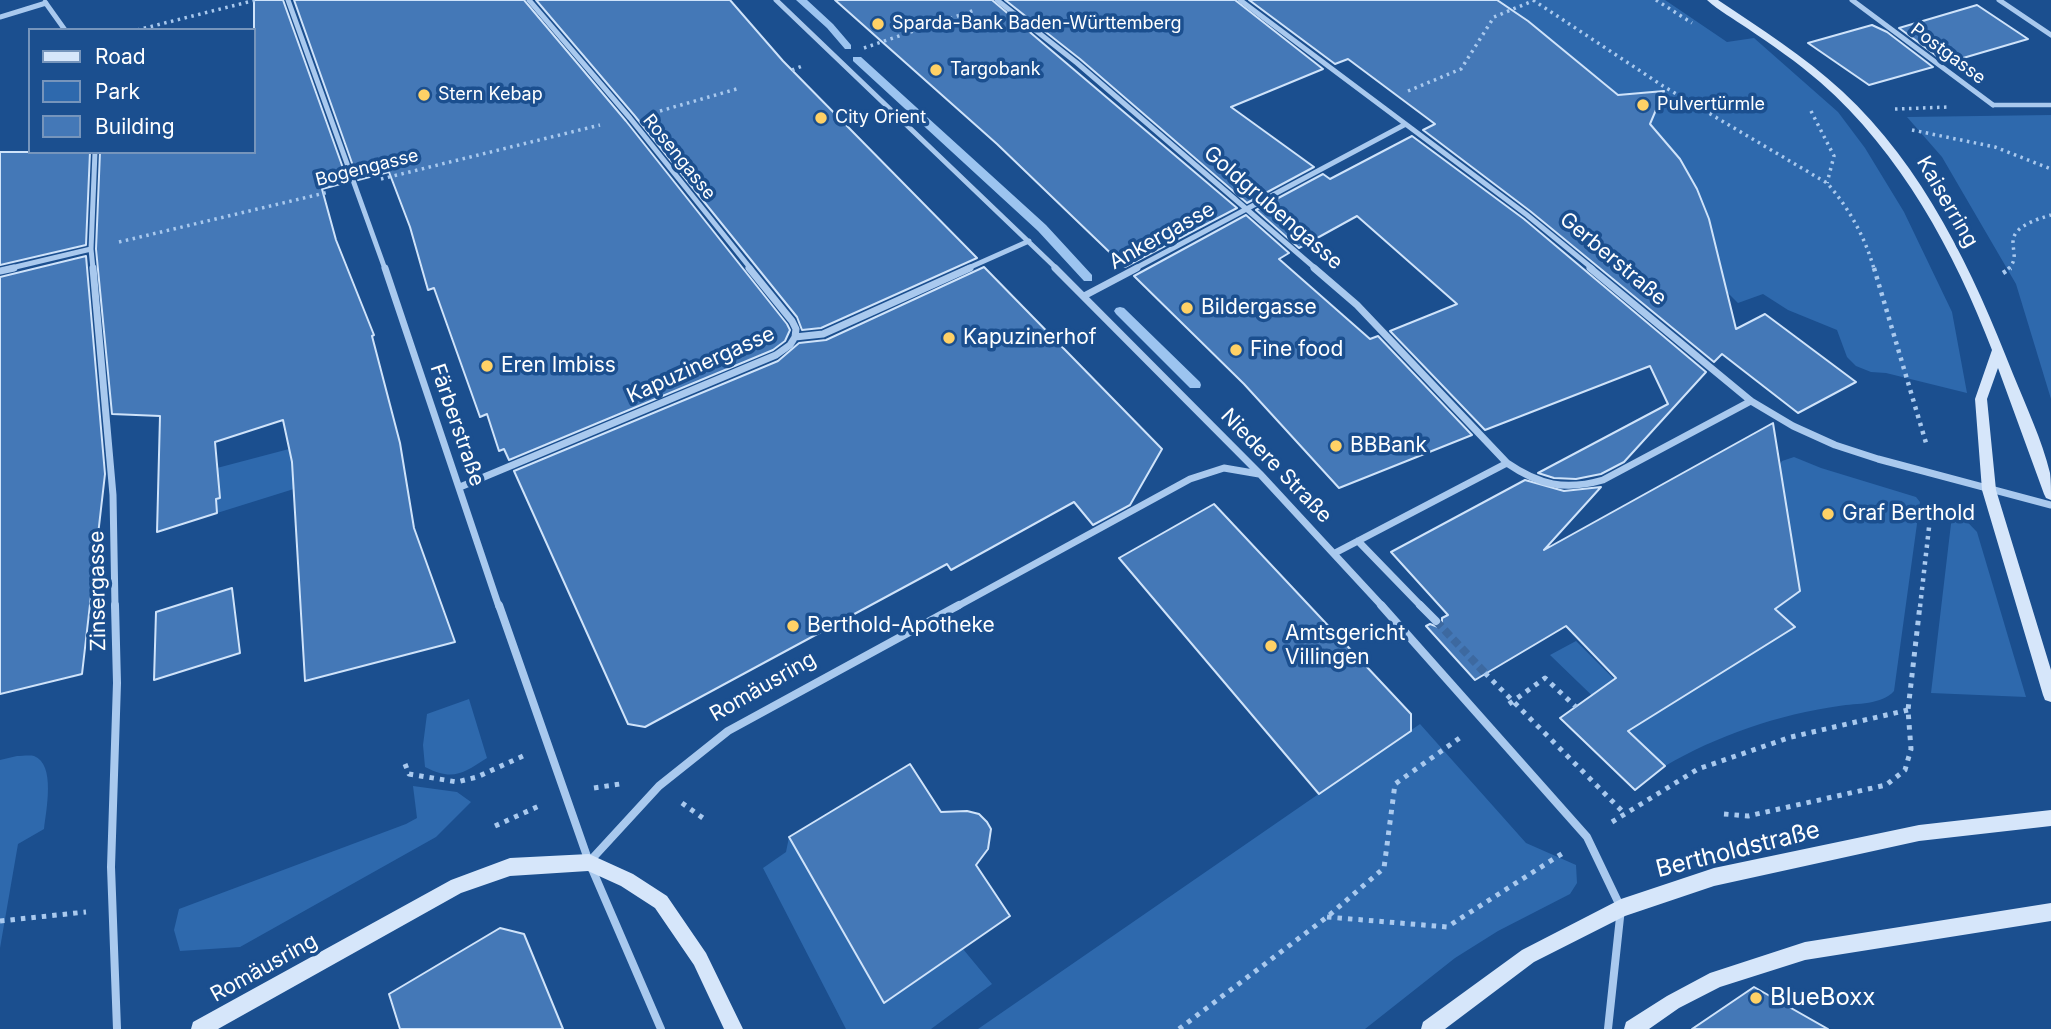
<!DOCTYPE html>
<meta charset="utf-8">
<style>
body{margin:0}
#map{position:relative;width:2051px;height:1029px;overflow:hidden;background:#1b4f8f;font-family:Inter,sans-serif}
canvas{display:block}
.legend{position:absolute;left:28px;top:28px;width:228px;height:126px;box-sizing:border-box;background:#1b4f8f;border:2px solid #7695bc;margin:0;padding:9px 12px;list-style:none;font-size:21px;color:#fff}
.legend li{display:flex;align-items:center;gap:14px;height:35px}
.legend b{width:35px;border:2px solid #7695bc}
</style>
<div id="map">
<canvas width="2051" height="1029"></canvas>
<ul class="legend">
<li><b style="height:9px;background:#d6e6fa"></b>Road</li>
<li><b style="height:19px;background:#2e69ad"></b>Park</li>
<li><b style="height:19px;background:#4478b7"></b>Building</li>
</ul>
</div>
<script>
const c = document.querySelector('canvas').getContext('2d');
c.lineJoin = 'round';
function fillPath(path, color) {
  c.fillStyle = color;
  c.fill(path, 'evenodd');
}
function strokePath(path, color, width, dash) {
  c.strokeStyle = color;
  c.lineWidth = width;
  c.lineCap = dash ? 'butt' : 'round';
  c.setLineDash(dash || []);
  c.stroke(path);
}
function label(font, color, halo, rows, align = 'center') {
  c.font = font + ' Inter,sans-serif';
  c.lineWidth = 7;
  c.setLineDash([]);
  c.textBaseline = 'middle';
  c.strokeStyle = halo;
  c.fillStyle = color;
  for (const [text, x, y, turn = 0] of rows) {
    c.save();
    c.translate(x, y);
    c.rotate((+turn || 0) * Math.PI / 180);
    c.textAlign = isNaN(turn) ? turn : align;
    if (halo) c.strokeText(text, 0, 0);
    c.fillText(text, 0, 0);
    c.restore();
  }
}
fillPath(new Path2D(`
 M 1497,0 L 1665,0 L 1727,42 L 1754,38 L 1838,112 L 1865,148 L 1904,212 L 1952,312 L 1967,393 L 1886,373 L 1871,372 L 1856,366 L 1847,357 L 1837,330 L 1788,310 L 1763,294 L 1738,303 L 1726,291 L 1709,219 L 1697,189 L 1680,159 L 1655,130 L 1604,82 Z
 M 2051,115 L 2051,399 L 2016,284 L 1942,157 L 1907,117 Z
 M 289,449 L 297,488 L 217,513 L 216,499 L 220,497 L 217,468 Z
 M 1794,457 L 1821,468 L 1916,497 L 1920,502 L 1894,691 C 1882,705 1857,703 1839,706 C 1780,714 1716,736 1665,766 L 1550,655 L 1576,641 L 1634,699 L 1794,627 L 1775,609 L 1779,466 L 1782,461 Z
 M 1953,507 L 1977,532 L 2026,697 L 1931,693 Z
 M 469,699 L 487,758 C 462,774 453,781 425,767 L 423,745 L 427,714 Z
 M 1420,724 L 1526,843 L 1576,865 L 1577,883 L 1570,894 L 1498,931 L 1455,958 L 1365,1029 L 978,1029 Z
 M 17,756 C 22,756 30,755 34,756 C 56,764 46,811 44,829 L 18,844 L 0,948 L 0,760 Z
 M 413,786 L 457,792 L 471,802 L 436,837 L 240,947 L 180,951 L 174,930 L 179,909 L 406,824 L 417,818 Z
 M 789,837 L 883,1003 L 963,949 L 992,984 L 931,1029 L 846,1029 L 763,868 L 786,852 Z`), '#2e69ad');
fillPath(new Path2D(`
 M 796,0 L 807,0 L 833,24 L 851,45 L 851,49 L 845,49 L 827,28 Z
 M 853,57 L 861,57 L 1046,225 L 1092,275 L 1092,281 L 1084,281 L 1038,231 L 853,61 Z
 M 1120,307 L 1124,308 L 1200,382 L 1201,385 L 1200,388 L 1190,388 L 1116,314 L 1114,311 L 1116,308 Z`), '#9cc4f0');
const building = new Path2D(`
 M 254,0 L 283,0 L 348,182 L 322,189 L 336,240 L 374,335 L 372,336 L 400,443 L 414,528 L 455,642 L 305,681 L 292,462 L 283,420 L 215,442 L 220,498 L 216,499 L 217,513 L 157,532 L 160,416 L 112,414 L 96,249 L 100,152 L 254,152 Z
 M 294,0 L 524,0 L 626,121 L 787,324 L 790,330 L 785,341 L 773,350 L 509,460 L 504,449 L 499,451 L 487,414 L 480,417 L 434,288 L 428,290 L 410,227 L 389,172 L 358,180 Z
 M 536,0 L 730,0 L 783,61 L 977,258 L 821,328 L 802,330 L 797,317 L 634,115 Z
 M 835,0 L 992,0 L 1237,208 L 1125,267 L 997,144 Z
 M 1005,0 L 1235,0 L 1323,69 L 1231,107 L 1314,167 L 1247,203 L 1080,59 Z
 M 1249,0 L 1497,0 L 1528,21 L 1618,95 L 1664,91 L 1650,124 L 1680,159 L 1697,189 L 1709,219 L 1736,329 L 1765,314 L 1856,382 L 1798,413 L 1722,354 L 1714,362 L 1530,211 L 1423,130 L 1435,124 L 1348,59 L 1335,64 Z
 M 1977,5 L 2028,39 L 1946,63 L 1899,28 Z
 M 1872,25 L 1887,32 L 1933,67 L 1869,85 L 1808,43 Z
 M 1412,136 L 1524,219 L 1706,372 L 1624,462 L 1601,474 L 1576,479 L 1554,478 L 1538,473 L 1668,404 L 1650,366 L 1485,430 L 1390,331 L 1457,304 L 1357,216 L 1299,248 L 1256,210 L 1323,174 L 1330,179 Z
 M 0,152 L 90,152 L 86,245 L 0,265 Z
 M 1246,215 L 1289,253 L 1279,259 L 1370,339 L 1378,336 L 1472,435 L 1339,488 L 1244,384 L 1134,276 Z
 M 86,256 L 105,474 L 82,674 L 0,694 L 0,277 Z
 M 984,267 L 1162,449 L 1130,505 L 1093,525 L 1074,502 L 951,570 L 947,564 L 645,727 L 628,724 L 514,471 L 778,361 L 799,343 L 826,340 Z
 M 1773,423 L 1800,591 L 1775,609 L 1795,627 L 1628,731 L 1665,766 L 1635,790 L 1560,718 L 1616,678 L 1566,626 L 1475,680 L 1426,626 L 1430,624 L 1438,627 L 1442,623 L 1442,618 L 1448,615 L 1391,552 L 1525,480 L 1564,491 L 1601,487 L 1544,550 Z
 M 1214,504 L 1411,714 L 1411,731 L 1319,794 L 1119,558 Z
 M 232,588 L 240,653 L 154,680 L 156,612 Z
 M 910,764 L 941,812 L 967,811 L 979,814 L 987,822 L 991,829 L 988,849 L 976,865 L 1010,916 L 884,1003 L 789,837 Z
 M 500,928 L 524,934 L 563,1029 L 400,1029 L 389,994 Z
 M 1754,987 L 1828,1029 L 1692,1029 Z`);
fillPath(building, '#4478b7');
strokePath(building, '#cfe3fa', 2);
strokePath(new Path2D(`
 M 1436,621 L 1485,673`), '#3d69a0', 8, [8, 4.5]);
strokePath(new Path2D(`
 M 1533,0 L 1663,86 L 1827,183 C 1849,208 1865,237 1874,269
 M 1656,0 L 1692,23
 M 137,30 L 256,0
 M 864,48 L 975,10
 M 792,70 L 805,65
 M 1408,91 L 1461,69 L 1494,17 L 1535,0
 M 1895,109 L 1949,107
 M 660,111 L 740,88
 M 1811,111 L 1834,156 L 1827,183
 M 1912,130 L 1995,147 L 2051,169
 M 381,179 L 600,125
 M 119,242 L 329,192
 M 2008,269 C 2028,251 1987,233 2051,215`), '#a9c9ee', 3.5, [2.5, 4.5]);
strokePath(new Path2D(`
 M 1874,268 L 1926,443
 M 2003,273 L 2011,268
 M 1920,607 L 1932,501`), '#a9c9ee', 4.5, [3.5, 5]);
strokePath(new Path2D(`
 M 1485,673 L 1625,814
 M 1509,704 L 1545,678 L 1576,707
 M 405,764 L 409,774 L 457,782 L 477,777 L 523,756
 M 594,788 L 620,784
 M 682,803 L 707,821
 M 1724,814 L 1748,816 L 1886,785 L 1905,770 L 1911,749 L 1908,710 L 1920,605
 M 1612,822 L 1698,769 L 1791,737 L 1908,710
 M 495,826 L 539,806
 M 1327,917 L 1447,927 L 1563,853
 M 0,921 L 86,912
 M 1179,1029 L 1327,917 L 1384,868 L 1395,784 L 1461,737`), '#a9c9ee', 5, [4.5, 6]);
strokePath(new Path2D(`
 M 1993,105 L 2051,105`), '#a9c9ee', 4.5);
strokePath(new Path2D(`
 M 288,0 L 385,269
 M 529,0 L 630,118 L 751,269
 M 776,0 L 1057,269
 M 997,0 L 1077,63 L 1316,269
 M 1240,0 L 1527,215 L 1593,269
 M 1852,0 L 1993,105
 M 1999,0 L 2051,35
 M 45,2 L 65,30
 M 0,17 L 46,3
 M 7,269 L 91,249
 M 93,269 L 91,249 L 95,152
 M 966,269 L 1029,241
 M 1134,269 L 1404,125`), '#a9c9ee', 5);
strokePath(new Path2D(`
 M 93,268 L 113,495 L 115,607
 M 385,268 L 499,607
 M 749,268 L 792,321 L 796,329 L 795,337
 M 1055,268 L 1260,474 L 1383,607
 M 1314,268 L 1357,305 L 1507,463
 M 1590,268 L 1751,401 L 1793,426 L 1835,445 L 1878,459 L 2051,505
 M 0,271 L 14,268
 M 1084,296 L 1137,268
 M 795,337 L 823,334 L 970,268
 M 460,487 L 776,355 L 790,345 L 795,337
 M 1358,541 L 1422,607
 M 1335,553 L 1507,463 C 1539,485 1565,491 1603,480 L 1751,401
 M 956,607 L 1190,479 L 1224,468 L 1259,474`), '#a9c9ee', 7);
strokePath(new Path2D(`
 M 115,605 L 117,683 L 111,867 L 117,1029
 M 499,605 L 589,862 L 661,1029
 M 1381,605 L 1587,837 L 1621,908 L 1608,1029
 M 1420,605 L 1436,621
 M 590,861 L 659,786 L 728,731 L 959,605`), '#a9c9ee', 8);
fillPath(new Path2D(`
 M 1707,0 L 1718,0 C 1761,29 1804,56 1842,91 C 1924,167 1973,271 2013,374 C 2026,406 2042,440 2050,473 C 2051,481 2051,491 2051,500 L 2046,498 L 2044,494 L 1998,368 L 1987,399 L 1996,490 L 2051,670 L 2051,702 L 2045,700 L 2043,695 L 1982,490 L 1975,399 L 1992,350 C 1954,251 1901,153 1820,82 C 1797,62 1772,45 1747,28 C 1734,19 1719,11 1707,0 Z
 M 2051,810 L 2051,826 L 1919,841 L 1714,886 L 1625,916 L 1534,962 L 1445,1029 L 1421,1029 L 1423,1022 L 1522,950 L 1621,899 L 1714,868 L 1919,825 Z
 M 589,854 L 633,874 L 667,896 L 706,953 L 743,1029 L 724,1029 L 694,965 L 655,908 L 621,886 L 588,871 L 510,876 L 461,893 L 218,1029 L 191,1029 L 193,1022 L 451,880 L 510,858 Z
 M 2051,903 L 2051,921 L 1805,960 L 1720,987 L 1679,1008 L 1649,1029 L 1624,1029 L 1626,1022 L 1667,996 L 1710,973 L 1805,942 Z`), '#d6e6fa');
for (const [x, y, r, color] of [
 [878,24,7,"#ffd166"],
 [936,70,7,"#ffd166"],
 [424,95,7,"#ffd166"],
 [1643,105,7,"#ffd166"],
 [821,118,7,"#ffd166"],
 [1187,308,7,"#ffd166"],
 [949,338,7,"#ffd166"],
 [1236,350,7,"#ffd166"],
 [487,366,7,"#ffd166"],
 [1336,446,7,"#ffd166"],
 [1828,514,7,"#ffd166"],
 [793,626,7,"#ffd166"],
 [1271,646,7,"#ffd166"],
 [1756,998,7,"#ffd166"]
]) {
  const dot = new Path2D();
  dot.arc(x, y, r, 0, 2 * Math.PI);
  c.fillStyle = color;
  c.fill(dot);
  strokePath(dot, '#1b4f8f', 2.5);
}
label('18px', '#fff', '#1b4f8f', [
 ["Sparda-Bank Baden-Württemberg",892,24],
 ["Targobank",950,70],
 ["Stern Kebap",438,95],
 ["Pulvertürmle",1657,105],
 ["City Orient",835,118]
], 'left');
label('18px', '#fff', '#1b4f8f', [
 ["Postgasse",1948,54,37],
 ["Rosengasse",679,157,51],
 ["Bogengasse",367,168,-14]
]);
label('21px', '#fff', '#1b4f8f', [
 ["Kaiserring",1947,202,60],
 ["Goldgrubengasse",1273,208,41],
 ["Ankergasse",1162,236,-29],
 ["Gerberstraße",1613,259,40],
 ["Kapuzinergasse",701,365,-24],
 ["Färberstraße",457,425,71],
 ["Niedere Straße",1276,466,46],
 ["Zinsergasse",98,591,-91],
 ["Romäusring",763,687,-30],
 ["Romäusring",264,968,-29]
]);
label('21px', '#fff', '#1b4f8f', [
 ["Bildergasse",1201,308],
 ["Kapuzinerhof",963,338],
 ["Fine food",1250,350],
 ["Eren Imbiss",501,366],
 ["BBBank",1350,446],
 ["Graf Berthold",1842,514],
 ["Berthold-Apotheke",807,626],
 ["Amtsgericht",1285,634],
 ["Villingen",1285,658]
], 'left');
label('24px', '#fff', '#1b4f8f', [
 ["Bertholdstraße",1738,850,-14]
]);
label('24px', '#fff', '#1b4f8f', [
 ["BlueBoxx",1770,998]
], 'left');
</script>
